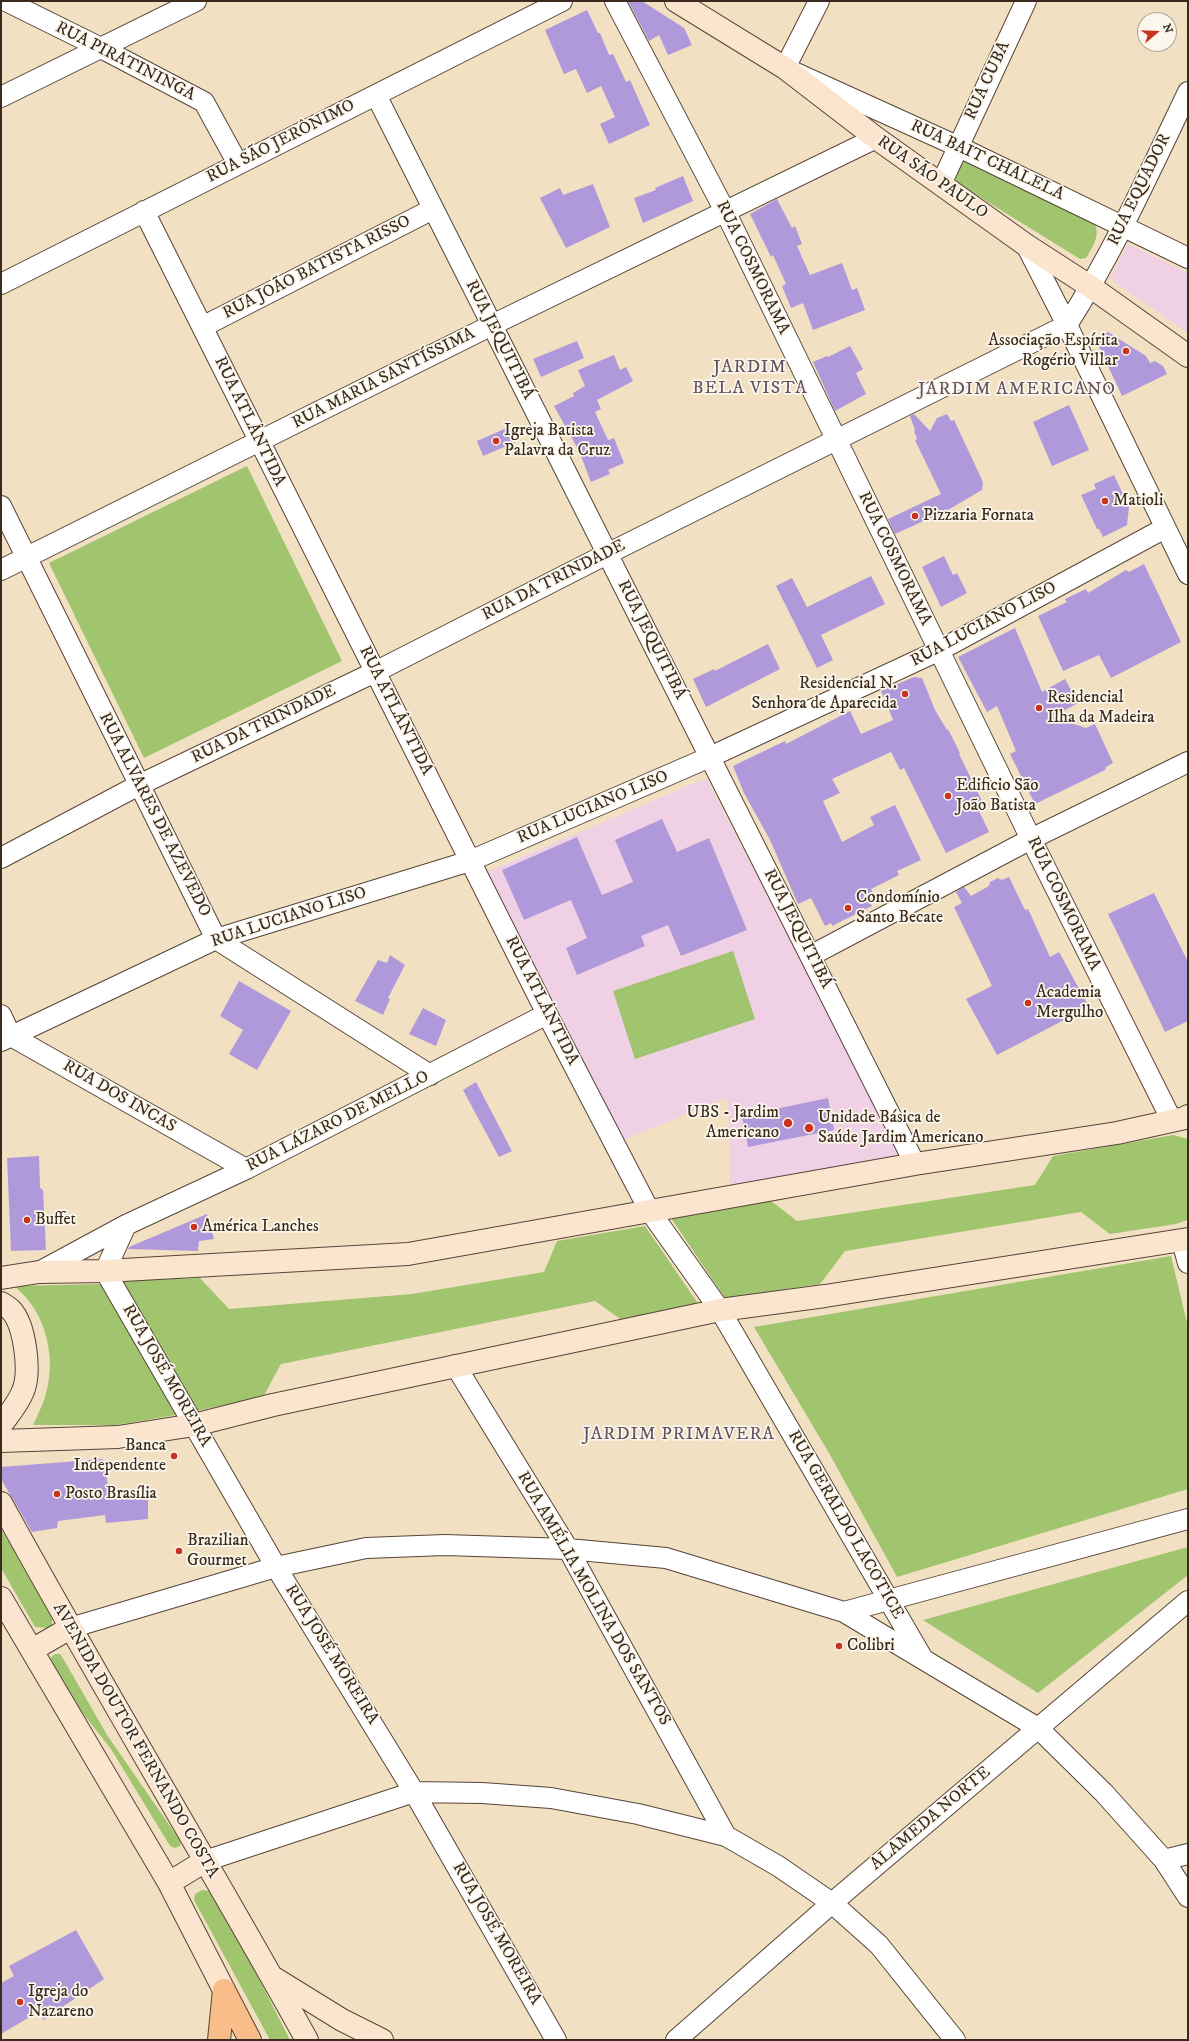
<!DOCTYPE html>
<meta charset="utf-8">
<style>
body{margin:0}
#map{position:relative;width:1189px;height:2041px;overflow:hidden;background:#f2e0c3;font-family:"IM FELL DW Pica",serif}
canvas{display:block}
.frame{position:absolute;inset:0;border:2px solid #3b2a1e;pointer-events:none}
.north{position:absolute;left:1137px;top:12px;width:40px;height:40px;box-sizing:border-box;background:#fbf7ec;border:1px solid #aea59a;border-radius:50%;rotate:71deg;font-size:11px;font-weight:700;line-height:16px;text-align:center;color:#3b2a1e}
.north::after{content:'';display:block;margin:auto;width:14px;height:18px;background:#c8321e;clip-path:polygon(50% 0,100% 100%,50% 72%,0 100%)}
</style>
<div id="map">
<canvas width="1189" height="2041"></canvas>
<div class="frame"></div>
<div class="north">N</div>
</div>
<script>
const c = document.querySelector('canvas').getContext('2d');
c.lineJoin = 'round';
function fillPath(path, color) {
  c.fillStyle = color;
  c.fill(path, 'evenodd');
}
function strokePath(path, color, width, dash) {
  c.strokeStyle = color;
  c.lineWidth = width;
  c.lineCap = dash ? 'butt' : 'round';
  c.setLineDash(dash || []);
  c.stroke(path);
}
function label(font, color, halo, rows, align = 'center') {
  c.font = font + ' "IM FELL DW Pica",serif';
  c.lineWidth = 3.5;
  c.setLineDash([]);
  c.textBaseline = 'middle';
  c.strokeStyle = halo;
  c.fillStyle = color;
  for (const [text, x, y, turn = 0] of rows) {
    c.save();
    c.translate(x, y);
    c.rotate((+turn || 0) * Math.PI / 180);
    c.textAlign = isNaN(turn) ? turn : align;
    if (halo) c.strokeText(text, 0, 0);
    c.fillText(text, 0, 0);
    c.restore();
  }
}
fillPath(new Path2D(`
 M 1128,244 L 1188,273 L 1188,333 L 1110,279 Z
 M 706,778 L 846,1047 L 906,1159 L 730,1190 L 728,1097 L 618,1142 L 487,872 ZM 577,837 L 599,888 L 524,920 L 502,870 ZM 709,838 L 721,865 L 648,896 L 652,903 L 724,873 L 734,898 L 675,922 L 678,929 L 737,906 L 747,930 L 681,956 L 668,925 L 653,931 L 615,840 L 636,869 ZM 620,888 L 645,946 L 577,975 L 566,948 L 587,938 Z`), '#f0d0e5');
fillPath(new Path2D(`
 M 967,155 L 1095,223 C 1100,236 1093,247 1086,258 L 1080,259 L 957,183 L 955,174 Z
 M 247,466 L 342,661 L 144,758 L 49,563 Z
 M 733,951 L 755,1019 L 635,1059 L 613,991 Z
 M 1173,1135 L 1188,1139 L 1188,1220 L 1176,1224 L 1110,1234 L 1081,1212 L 845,1251 L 820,1284 L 725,1298 L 671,1218 L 770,1200 L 797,1221 L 1035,1185 L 1053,1156 Z
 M 645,1226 L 699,1305 L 623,1321 L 595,1301 L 281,1364 L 263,1397 L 196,1411 L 120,1281 L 200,1278 L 229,1309 L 412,1294 L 544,1272 L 557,1241 Z
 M 1171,1256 L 1188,1327 L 1188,1489 L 897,1577 L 829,1453 L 754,1327 Z
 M 101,1284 L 176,1415 L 116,1425 L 33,1425 C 37,1417 41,1408 44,1400 C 58,1361 47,1312 14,1286 Z
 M 1,1528 L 52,1618 L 52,1625 L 48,1628 L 35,1627 L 1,1568 Z
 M 1188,1547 L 1188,1575 L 1038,1693 L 923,1620 Z
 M 55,1654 L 60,1654 L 64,1660 L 107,1735 L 181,1842 L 180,1846 L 175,1848 L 170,1846 L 111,1749 L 67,1693 L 49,1659 Z
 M 202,1890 L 209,1891 L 254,1969 L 290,2040 L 270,2040 L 194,1900 L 195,1894 Z`), '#a1c46e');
fillPath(new Path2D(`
 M 628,1 L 642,1 L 684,28 L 692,45 L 668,55 L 659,35 L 649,41 Z
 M 587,10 L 598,33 L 600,33 L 609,55 L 613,54 L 626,82 L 630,80 L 650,125 L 609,144 L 600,124 L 615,117 L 601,86 L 587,93 L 576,69 L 564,74 L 545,30 Z
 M 683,176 L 693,201 L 643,223 L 634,198 L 656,190 L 655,188 Z
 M 593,184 L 610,227 L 566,248 L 540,198 L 560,188 L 563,195 Z
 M 777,199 L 792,228 L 795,226 L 802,244 L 797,246 L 810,275 L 842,263 L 852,290 L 857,288 L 865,310 L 813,330 L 803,303 L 791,308 L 782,286 L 786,284 L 773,255 L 771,257 L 750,214 Z
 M 1108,332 L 1146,356 L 1150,363 L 1155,361 L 1163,366 L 1167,374 L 1122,396 L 1095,338 Z
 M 577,341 L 584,358 L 541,377 L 533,359 Z
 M 850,346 L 863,369 L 856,373 L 866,394 L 835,411 L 813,362 L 827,356 L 828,357 Z
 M 614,355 L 620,370 L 626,367 L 633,381 L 597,400 L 601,409 L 595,412 L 608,440 L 614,438 L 624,463 L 608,470 L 610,474 L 591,482 L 579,451 L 554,406 L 574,396 L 573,393 L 585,386 L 578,370 Z
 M 1069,405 L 1089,450 L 1052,466 L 1033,422 Z
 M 914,414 L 930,431 L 937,418 L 947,414 L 951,421 L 954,420 L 983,482 L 982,490 L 948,510 L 895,534 L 888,519 L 941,494 L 915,440 L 917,439 L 914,431 L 915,430 L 910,416 Z
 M 509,427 L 516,442 L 483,456 L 477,441 Z
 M 1114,475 L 1129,507 L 1127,525 L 1103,537 L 1099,529 L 1097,529 L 1081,495 L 1096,489 L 1094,484 Z
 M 944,556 L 953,575 L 957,573 L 967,593 L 941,607 L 922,567 Z
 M 1144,564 L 1181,642 L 1111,678 L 1099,655 L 1063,671 L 1038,616 L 1067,602 L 1065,599 L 1086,589 L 1088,593 L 1126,570 L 1129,572 Z
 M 871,576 L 885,604 L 821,635 L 833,660 L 817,668 L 776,586 L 792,578 L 807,607 Z
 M 1015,628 L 1042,692 L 1065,679 L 1078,703 L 1052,717 L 1086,728 L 1095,724 L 1113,763 L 1106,767 L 1105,770 L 1035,804 L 1010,754 L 1016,751 L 997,706 L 987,712 L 958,657 Z
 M 768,644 L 780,669 L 706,707 L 693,679 L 714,669 L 715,671 Z
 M 914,677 L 922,678 L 935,710 L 947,730 L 948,729 L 960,753 L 959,754 L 984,805 L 978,809 L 989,832 L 946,853 L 904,768 L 900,770 L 891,752 L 832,779 L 840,793 L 823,801 L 842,842 L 874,825 L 870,817 L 895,805 L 921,860 L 897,871 L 899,875 L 871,889 L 877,900 L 870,903 L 872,906 L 832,926 L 831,923 L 825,926 L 811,898 L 798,904 L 770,840 L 744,793 L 733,766 L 785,741 L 786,744 L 850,711 L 861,734 L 893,720 L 881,691 Z
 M 662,819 L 677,852 L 709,838 L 747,930 L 681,956 L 668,925 L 641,936 L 645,946 L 577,975 L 566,948 L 587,938 L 571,900 L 524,920 L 502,870 L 577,837 L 602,895 L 633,882 L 615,840 Z
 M 1009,877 L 1025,910 L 1028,909 L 1050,957 L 1059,952 L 1089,1007 L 997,1055 L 966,999 L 992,986 L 954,907 L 962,903 L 956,892 L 964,887 L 971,896 L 989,886 L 990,882 L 998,878 L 1002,880 Z
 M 1154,893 L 1188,962 L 1188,1021 L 1165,1032 L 1108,914 Z
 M 390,955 L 405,965 L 388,998 L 390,999 L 383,1015 L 355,1001 L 378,960 L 387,963 Z
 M 239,981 L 291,1011 L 257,1070 L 229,1054 L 243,1030 L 220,1016 Z
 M 423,1008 L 446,1020 L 436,1046 L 409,1034 Z
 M 476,1082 L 512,1151 L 499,1157 L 463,1090 Z
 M 828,1098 L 834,1130 L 748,1147 L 742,1116 Z
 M 39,1156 L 40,1188 L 43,1190 L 46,1250 L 11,1251 L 7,1158 Z
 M 207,1214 L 214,1239 L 199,1241 L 198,1251 L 128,1249 L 129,1247 Z
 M 103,1459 L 110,1496 L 148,1492 L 148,1519 L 106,1523 L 105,1515 L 58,1521 L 57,1528 L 32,1532 L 1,1479 L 1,1467 Z
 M 76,1930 L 104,1979 L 43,2020 L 40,2011 L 1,2034 L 1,1983 L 14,1976 L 9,1966 Z`), '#b099db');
const minor = new Path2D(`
 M 6,1 L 101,48 L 204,102 L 238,164
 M 615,1 L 726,213 L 1031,839 L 1172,1121
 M 819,1 L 785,68 L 957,146 L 1188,258
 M 376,95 L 915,1164
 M 1,97 L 196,1
 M 941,184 L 1026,1
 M 144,211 L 547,1014 L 649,1210 L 720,1310 L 923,1659
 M 1026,245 L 1067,325 L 1188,574
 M 1,284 L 562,1
 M 202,327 L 433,209
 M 1,506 L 216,939 L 430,1075
 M 1,570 L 492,325 L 876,138
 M 1,858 L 139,785 L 375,672 L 607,554 L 1067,325 C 1114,251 1150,171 1188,92
 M 810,956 L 1031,839 L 1188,762
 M 1,1015 L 11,1036 L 246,1169
 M 1,1041 L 216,939 L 470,861 L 710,757 L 940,650 L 1165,528
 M 126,1225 L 105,1271 L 276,1567 L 414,1792 L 556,2040
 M 1182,1241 L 1188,1263
 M 39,1272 L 126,1225 L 246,1169 L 547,1014
 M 455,1365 L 568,1549 L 726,1836
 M 844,1612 L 1188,1519
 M 70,1628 L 276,1567 L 366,1548 L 445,1545 L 568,1549 L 666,1558 L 844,1612 L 1038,1728 L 1104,1793 L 1164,1860 L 1188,1897
 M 1164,1860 L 1188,1854
 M 205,1861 L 414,1792 L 482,1793 L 551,1798 L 638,1814 L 726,1836 L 778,1866 L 832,1903 L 879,1945 L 955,2040
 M 676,2040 L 832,1903 L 1188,1601`);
const secondary = new Path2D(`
 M 676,1 L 785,68 L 876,138 L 1026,245 L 1091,287 L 1188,356
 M 1,1278 L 39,1272 L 105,1271 L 408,1254 L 915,1164 L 1117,1133 L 1185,1118 L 1188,1116
 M 1,1303 C 4,1305 8,1307 11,1310 C 25,1325 31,1372 23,1391 C 18,1404 9,1414 1,1425
 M 1,1441 L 118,1437 L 194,1425 L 273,1405 L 720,1310 L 825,1296 L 1188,1239
 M 1,1503 C 100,1684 207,1860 307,2040
 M 1,1598 L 169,1883 L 224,1990
 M 32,1650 L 70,1628
 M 169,1883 L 205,1861
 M 274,1978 L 342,2020 L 382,2040`);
const motorway = new Path2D(`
 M 224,1990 L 250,2040
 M 219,2040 L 224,1990`);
strokePath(minor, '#564537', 22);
strokePath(secondary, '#564537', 24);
strokePath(motorway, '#564537', 24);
strokePath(minor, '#fff', 20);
strokePath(secondary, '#fce5cf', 22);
strokePath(motorway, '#f8bd88', 22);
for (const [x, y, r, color] of [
 [1126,351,4,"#c8321e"],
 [496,441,4,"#c8321e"],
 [1105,501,4,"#c8321e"],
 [915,516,4,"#c8321e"],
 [905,694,4,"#c8321e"],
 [1039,708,4,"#c8321e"],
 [948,796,4,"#c8321e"],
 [848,908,4,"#c8321e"],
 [1028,1003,4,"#c8321e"],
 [788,1123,5,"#c8321e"],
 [809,1128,5,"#c8321e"],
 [27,1220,4,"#c8321e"],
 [194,1227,4,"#c8321e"],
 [174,1456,4,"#c8321e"],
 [57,1494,4,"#c8321e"],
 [179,1551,4,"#c8321e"],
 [839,1646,4,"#c8321e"],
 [20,2002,4,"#c8321e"]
]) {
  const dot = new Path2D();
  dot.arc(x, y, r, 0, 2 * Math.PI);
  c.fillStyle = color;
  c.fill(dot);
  strokePath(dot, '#fbf7ec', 1.5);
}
label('17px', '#3b2a1e', '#fbf7ec', [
 ["RUA PIRATININGA",125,62,27],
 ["RUA CUBA",988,81,-65],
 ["RUA SÃO JERÔNIMO",281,142,-27],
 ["RUA BAIT CHALELA",987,161,25],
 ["RUA SÃO PAULO",932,178,35],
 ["RUA EQUADOR",1140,190,-64],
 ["RUA JOÃO BATISTA RISSO",317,268,-27],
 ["RUA COSMORAMA",752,268,64],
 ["RUA JEQUITIBÁ",499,340,63],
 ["RUA MARIA SANTÍSSIMA",384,379,-27],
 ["RUA ATLÂNTIDA",249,422,64],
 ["RUA COSMORAMA",894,559,64],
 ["RUA DA TRINDADE",554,581,-27],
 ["RUA LUCIANO LISO",984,625,-28],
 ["RUA JEQUITIBÁ",651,640,63],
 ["RUA ATLÂNTIDA",395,711,63],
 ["RUA DA TRINDADE",264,725,-26],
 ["RUA LUCIANO LISO",593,808,-23],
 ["RUA ALVARES DE AZEVEDO",154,815,63],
 ["RUA COSMORAMA",1063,904,64],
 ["RUA LUCIANO LISO",289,918,-18],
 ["RUA JEQUITIBÁ",797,929,63],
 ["RUA ATLÂNTIDA",541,1001,63],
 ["RUA DOS INCAS",119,1097,30],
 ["RUA LÁZARO DE MELLO",338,1122,-27],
 ["RUA JOSÉ MOREIRA",166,1376,60],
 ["RUA GERALDO LACOTICE",845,1525,60],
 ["RUA AMÉLIA MOLINA DOS SANTOS",593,1599,60],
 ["RUA JOSÉ MOREIRA",331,1655,58],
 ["AVENIDA DOUTOR FERNANDO COSTA",135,1741,60],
 ["ALAMEDA NORTE",931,1819,-40],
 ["RUA JOSÉ MOREIRA",496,1934,60]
]);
label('17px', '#3b2a1e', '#fbf7ec', [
 ["Associação Espírita",1118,341,"right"],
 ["Rogério Villar",1118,361,"right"],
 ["Igreja Batista",504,431],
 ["Palavra da Cruz",504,451],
 ["Matioli",1113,501],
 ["Pizzaria Fornata",923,516],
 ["Residencial N.",897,684,"right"],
 ["Senhora de Aparecida",897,704,"right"],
 ["Residencial",1047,698],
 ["Ilha da Madeira",1047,718],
 ["Edificio São",956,786],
 ["João Batista",956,806],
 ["Condomínio",856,898],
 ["Santo Becate",856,918],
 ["Academia",1036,993],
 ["Mergulho",1036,1013],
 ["UBS - Jardim",779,1113,"right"],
 ["Americano",779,1133,"right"],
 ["Unidade Básica de",818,1118],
 ["Saúde Jardim Americano",818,1138],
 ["Buffet",35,1220],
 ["América Lanches",202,1227],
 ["Banca",166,1446,"right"],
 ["Independente",166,1466,"right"],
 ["Posto Brasília",65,1494],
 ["Brazilian",187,1541],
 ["Gourmet",187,1561],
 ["Colibri",847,1646],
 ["Igreja do",28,1992],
 ["Nazareno",28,2012]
], 'left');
c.letterSpacing = '1px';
label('18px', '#645160', '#fbf7ec', [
 ["JARDIM",750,368],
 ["BELA VISTA",750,389],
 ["JARDIM AMERICANO",1017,390],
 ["JARDIM PRIMAVERA",679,1435]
]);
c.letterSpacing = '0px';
</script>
